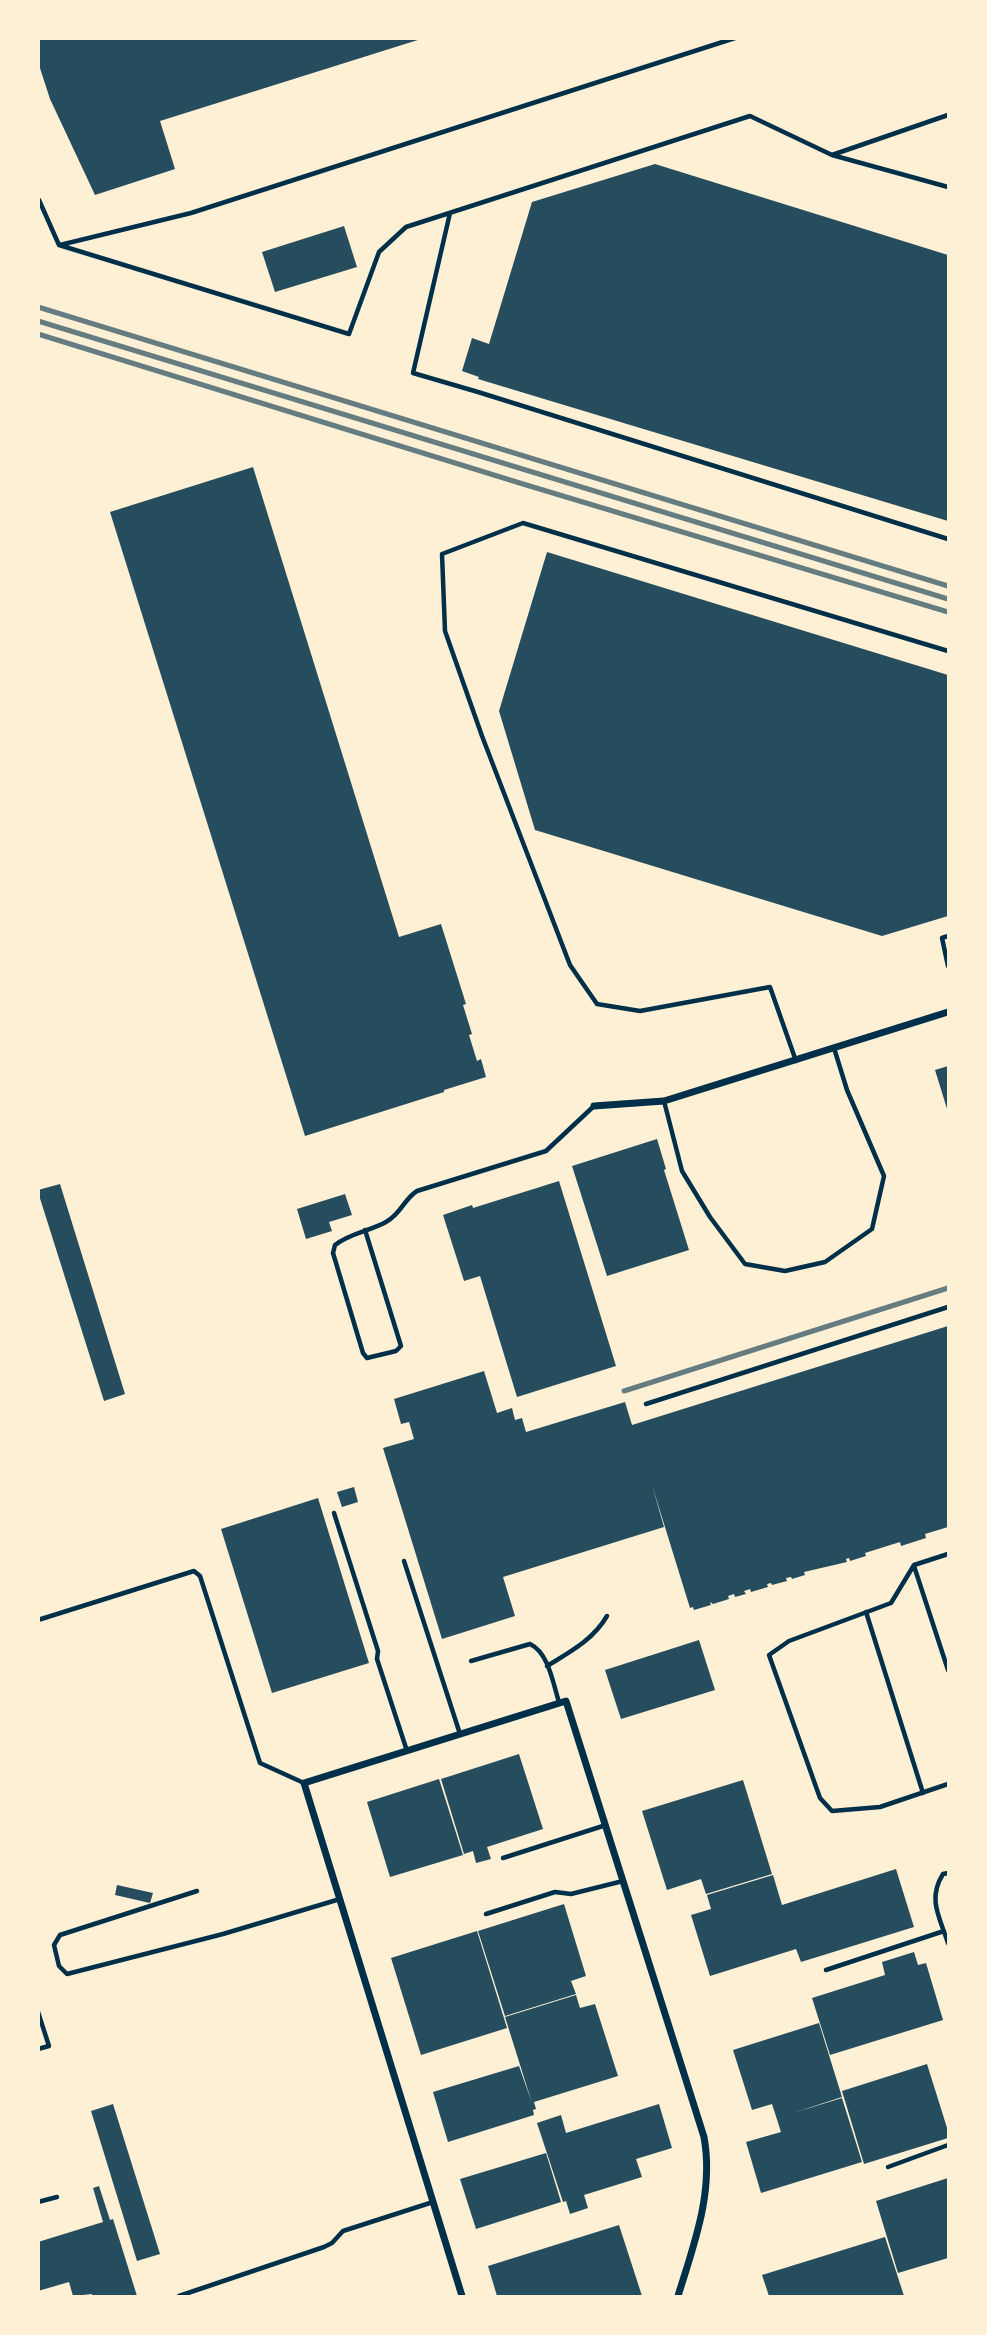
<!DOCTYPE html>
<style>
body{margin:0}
#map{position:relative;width:987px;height:2335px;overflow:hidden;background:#fdf0d5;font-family:"Roboto Condensed",sans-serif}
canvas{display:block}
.frame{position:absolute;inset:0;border:40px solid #fdf0d5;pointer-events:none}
</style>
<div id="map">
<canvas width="987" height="2335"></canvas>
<div class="frame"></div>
</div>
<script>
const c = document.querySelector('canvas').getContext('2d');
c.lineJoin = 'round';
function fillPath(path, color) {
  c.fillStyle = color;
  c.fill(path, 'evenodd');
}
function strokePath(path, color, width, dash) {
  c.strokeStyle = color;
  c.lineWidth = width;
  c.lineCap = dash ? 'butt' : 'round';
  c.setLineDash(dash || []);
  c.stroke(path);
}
fillPath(new Path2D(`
 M 38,38 L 420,38 L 421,39 L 160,121 L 175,169 L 95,195 L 50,99 L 38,62 Z
 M 655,164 L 948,255 L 948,521 L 478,379 L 479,377 L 462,371 L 472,338 L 489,344 L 532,202 Z
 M 344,226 L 357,267 L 275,292 L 262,252 Z
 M 253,467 L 399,937 L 441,924 L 466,1004 L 463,1005 L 472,1034 L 469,1035 L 477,1061 L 481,1059 L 486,1077 L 444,1090 L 444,1092 L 305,1136 L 110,512 Z
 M 547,552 L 948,675 L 948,916 L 882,936 L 535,830 L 499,711 Z
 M 948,1066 L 948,1112 L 935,1070 Z
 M 657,1139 L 666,1169 L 664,1170 L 689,1250 L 607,1276 L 572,1166 Z
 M 559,1181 L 616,1366 L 517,1397 L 480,1276 L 464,1281 L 443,1215 L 472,1205 L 473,1208 Z
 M 60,1184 L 125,1394 L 104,1401 L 38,1192 L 38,1190 Z
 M 345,1194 L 352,1215 L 329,1222 L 332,1231 L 306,1239 L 297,1209 Z
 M 948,1326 L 948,1527 L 925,1534 L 926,1538 L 901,1546 L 900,1542 L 865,1553 L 866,1556 L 850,1561 L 849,1558 L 846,1559 L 847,1562 L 804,1572 L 805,1575 L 792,1579 L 791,1577 L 786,1578 L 787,1581 L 772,1585 L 771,1583 L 767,1584 L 768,1587 L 751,1592 L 750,1589 L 744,1591 L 746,1594 L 735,1597 L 734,1594 L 728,1596 L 729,1599 L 713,1604 L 710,1602 L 711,1605 L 694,1610 L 693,1607 L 690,1608 L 652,1485 L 664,1527 L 503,1577 L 515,1616 L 442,1639 L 383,1448 L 414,1439 L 409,1422 L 401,1424 L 394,1399 L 484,1371 L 497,1413 L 512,1408 L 515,1420 L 522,1418 L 526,1432 L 625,1402 L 632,1425 Z
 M 354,1487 L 358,1502 L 342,1507 L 337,1492 Z
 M 318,1498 L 369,1663 L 272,1693 L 221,1529 Z
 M 699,1640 L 715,1690 L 621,1719 L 605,1670 Z
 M 519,1754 L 543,1829 L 487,1847 L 491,1859 L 476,1863 L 473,1851 L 464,1854 L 441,1779 Z
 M 439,1779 L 463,1855 L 390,1877 L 367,1802 Z
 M 743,1780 L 772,1874 L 706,1894 L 701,1879 L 667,1890 L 642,1811 Z
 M 896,1869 L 914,1927 L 801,1962 L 796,1949 L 710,1976 L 691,1915 L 711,1909 L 707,1895 L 773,1875 L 782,1905 Z
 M 117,1885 L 153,1893 L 150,1903 L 115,1895 Z
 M 564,1904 L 586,1976 L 571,1981 L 576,1994 L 505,2016 L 478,1931 Z
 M 477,1931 L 507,2028 L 421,2055 L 391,1958 Z
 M 914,1952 L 918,1965 L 926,1963 L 943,2020 L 830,2055 L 812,1998 L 885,1975 L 882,1962 Z
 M 576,1995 L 580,2008 L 595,2004 L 618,2076 L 534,2102 L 536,2109 L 533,2110 L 534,2115 L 448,2142 L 433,2092 L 519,2066 L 532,2103 L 505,2017 Z
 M 819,2023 L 842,2097 L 793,2113 L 842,2098 L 862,2162 L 761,2193 L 746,2142 L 781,2132 L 772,2104 L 752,2110 L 733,2050 Z
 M 927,2064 L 948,2131 L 948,2138 L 864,2164 L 842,2091 Z
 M 113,2104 L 160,2254 L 137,2261 L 91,2111 Z
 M 659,2104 L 672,2148 L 636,2159 L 642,2177 L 584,2195 L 588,2208 L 570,2214 L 566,2201 L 563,2202 L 537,2123 L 561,2115 L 566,2133 Z
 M 546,2153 L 561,2202 L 476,2229 L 460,2179 Z
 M 948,2178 L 948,2258 L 898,2273 L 876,2201 Z
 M 99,2186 L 110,2220 L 113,2219 L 137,2296 L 92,2296 L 92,2294 L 73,2296 L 69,2282 L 38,2291 L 38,2242 L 103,2222 L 93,2188 Z
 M 619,2225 L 642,2296 L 497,2296 L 488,2266 Z
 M 885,2237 L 904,2296 L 769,2296 L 762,2275 Z`), '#264d5e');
strokePath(new Path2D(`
 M 832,155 L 948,187
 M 39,200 L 59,245 L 349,334 L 379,252 L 406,227 L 750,116 L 832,155 L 948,115
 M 450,213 L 413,373 L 478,392 L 948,539
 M 60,245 L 191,213 L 735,38
 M 948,936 L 942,938 L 948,966
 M 796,1061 L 770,987 L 640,1011 L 597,1004 L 570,965 L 482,736 L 445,631 L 442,554 L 523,523 L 948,651
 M 664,1101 L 682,1171 L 710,1217 L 745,1264 L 785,1271 L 825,1262 L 872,1229 L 884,1176 L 847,1090 L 834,1048
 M 365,1230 L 401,1346 L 396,1351 L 367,1358 L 363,1353 L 333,1253 L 335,1245 C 350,1233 370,1231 386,1222 C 401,1214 404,1199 417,1191 L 546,1151 L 594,1106
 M 646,1404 L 948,1307
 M 334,1513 L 378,1651 L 377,1659 L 407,1751
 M 948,1554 L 914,1565 L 891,1603 L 789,1641 L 769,1655 L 820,1798 L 832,1811 L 880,1807 L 948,1784
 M 404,1561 L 460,1734
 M 914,1566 L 948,1670
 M 866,1612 L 923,1793
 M 38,1620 L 194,1571 L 200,1576 L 260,1763 L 304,1783
 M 471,1661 L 530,1644 C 549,1653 553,1684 559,1702
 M 547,1666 C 570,1652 593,1640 607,1616
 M 503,1858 L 606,1825
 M 948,1873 L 943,1874 C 927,1899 940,1918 948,1943
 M 197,1891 L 60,1935 L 54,1945 L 59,1966 L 67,1974 L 223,1934 L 340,1899
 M 486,1914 L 555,1892 L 571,1894 L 623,1881
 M 826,1970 L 944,1931
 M 38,2012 L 49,2046 L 38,2049
 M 888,2167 L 948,2145
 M 38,2202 L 57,2197
 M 179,2296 L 324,2247 L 332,2243 L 343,2231 L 433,2202`), '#003049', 4.5);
strokePath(new Path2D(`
 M 594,1106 L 664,1101 L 948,1012
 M 462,2296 L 304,1783 L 566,1701 L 704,2137 C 714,2192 694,2244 678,2296`), '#003049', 7);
strokePath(new Path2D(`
 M 38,307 L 948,586
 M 38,321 L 948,599
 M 38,334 L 523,484 L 948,612
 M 624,1391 L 948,1288`), '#657d81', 5);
</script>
